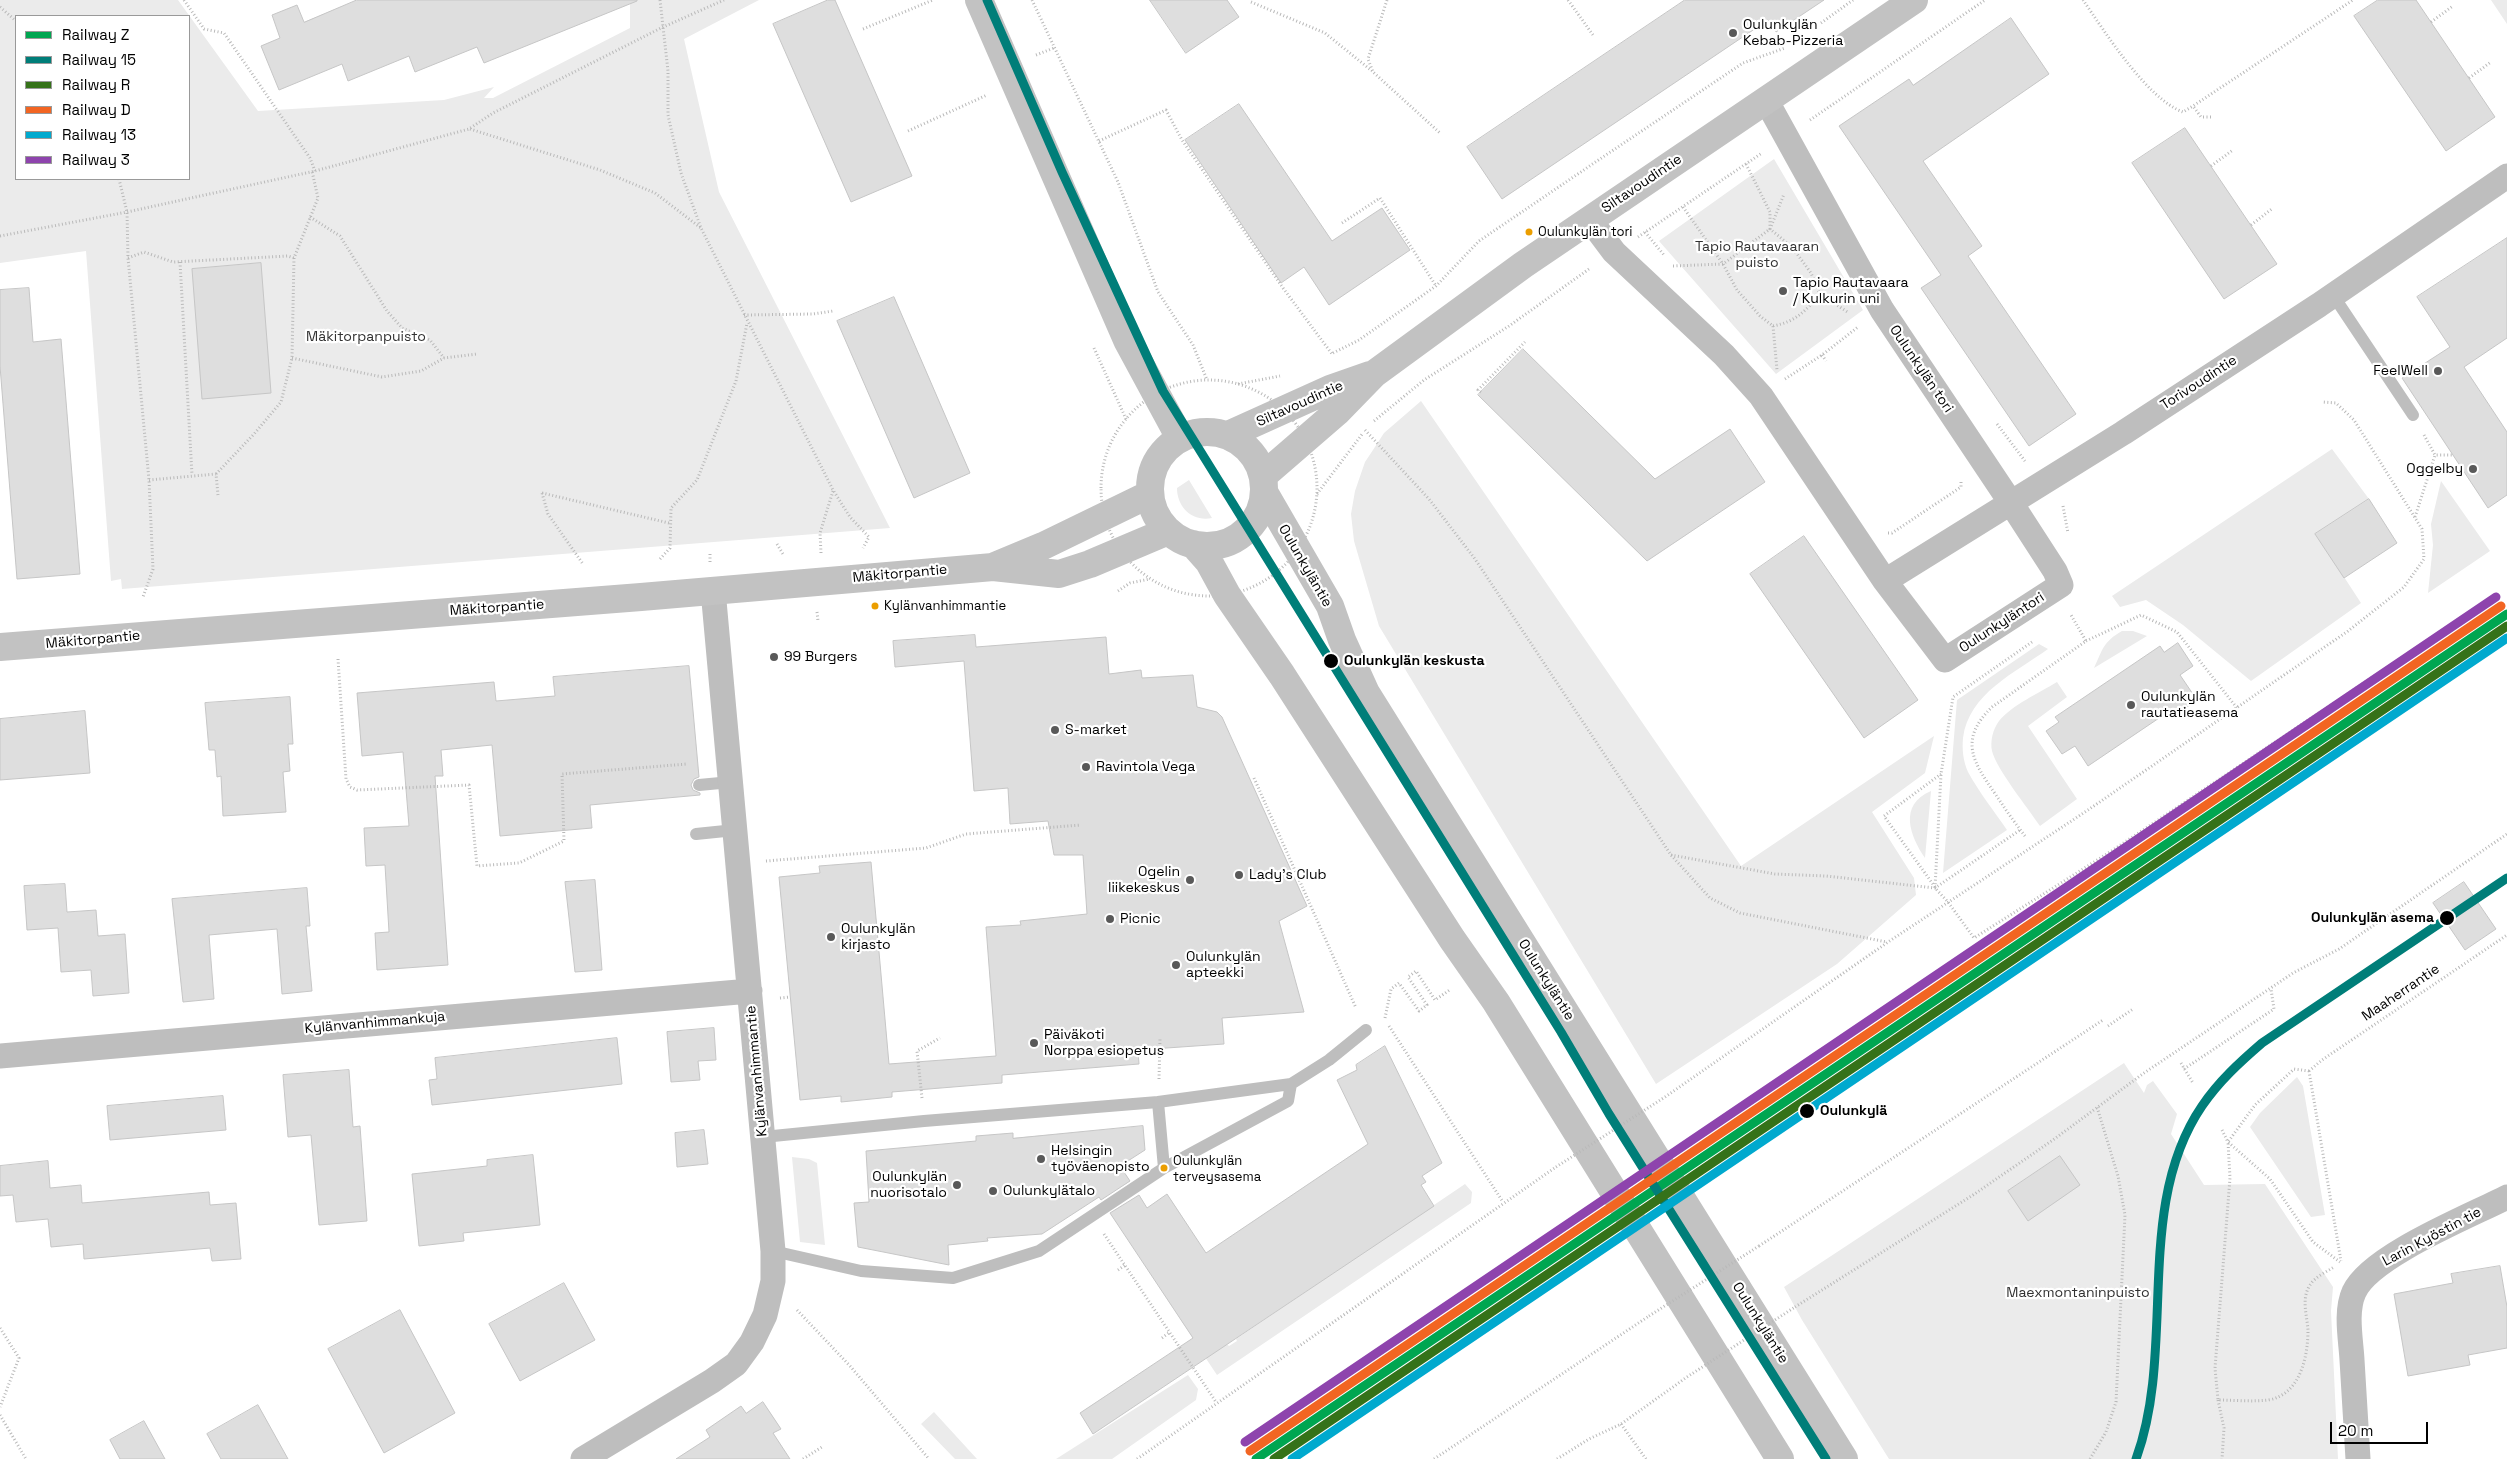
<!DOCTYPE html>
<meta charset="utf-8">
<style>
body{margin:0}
#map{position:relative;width:2507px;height:1459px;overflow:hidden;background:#fff;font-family:"Space Grotesk",sans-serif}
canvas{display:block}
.legend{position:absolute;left:15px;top:15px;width:175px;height:165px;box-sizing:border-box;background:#fff;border:1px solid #999;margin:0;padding:6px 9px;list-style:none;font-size:15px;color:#000}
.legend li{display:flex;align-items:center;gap:10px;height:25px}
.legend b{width:25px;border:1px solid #999}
.scale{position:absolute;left:2330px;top:1422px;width:98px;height:22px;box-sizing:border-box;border:2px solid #000;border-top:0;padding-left:6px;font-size:15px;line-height:18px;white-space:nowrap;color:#000;-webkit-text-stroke:4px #fff;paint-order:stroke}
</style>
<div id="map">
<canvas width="2507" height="1459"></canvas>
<ul class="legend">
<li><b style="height:6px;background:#00a651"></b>Railway Z</li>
<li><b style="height:6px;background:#007e79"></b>Railway 15</li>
<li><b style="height:6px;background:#357219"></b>Railway R</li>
<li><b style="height:6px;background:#f26522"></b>Railway D</li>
<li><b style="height:6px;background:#00a9ce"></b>Railway 13</li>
<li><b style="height:6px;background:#8e44ad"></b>Railway 3</li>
</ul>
<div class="scale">20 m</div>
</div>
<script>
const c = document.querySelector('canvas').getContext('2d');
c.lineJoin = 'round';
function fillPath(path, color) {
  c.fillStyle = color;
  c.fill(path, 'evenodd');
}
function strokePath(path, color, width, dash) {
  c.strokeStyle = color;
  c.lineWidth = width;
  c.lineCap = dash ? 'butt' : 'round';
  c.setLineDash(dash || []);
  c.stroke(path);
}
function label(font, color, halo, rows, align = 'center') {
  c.font = font + ' "Space Grotesk",sans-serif';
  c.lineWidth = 4.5;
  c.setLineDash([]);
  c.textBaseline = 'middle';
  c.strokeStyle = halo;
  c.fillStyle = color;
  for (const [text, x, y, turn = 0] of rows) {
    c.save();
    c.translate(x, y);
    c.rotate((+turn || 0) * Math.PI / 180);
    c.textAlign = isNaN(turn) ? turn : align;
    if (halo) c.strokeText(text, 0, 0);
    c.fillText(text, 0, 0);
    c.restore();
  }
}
fillPath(new Path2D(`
 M 0,0 L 178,0 L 258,111 L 444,100 L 494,87 L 484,98 L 493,98 L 630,28 L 630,0 L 759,0 L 684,39 L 719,192 L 890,528 L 122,589 L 121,579 L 111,581 L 86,251 L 0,263 ZM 16,16 L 189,16 L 189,179 L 16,179 Z
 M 2491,0 L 2507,0 L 2507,24 Z
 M 1774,159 L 1863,310 L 1776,374 L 1659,241 Z
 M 1421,401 L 1741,866 L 1934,736 L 1925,773 L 1872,812 L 1914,878 L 1916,895 L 1837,964 L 1656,1084 L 1379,626 L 1354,541 L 1351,514 L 1355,491 L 1365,462 L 1373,450 L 1384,433 Z
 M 2332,449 L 2369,499 L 2316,534 L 2361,603 L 2251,681 L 2183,625 L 2146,600 L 2120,607 L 2112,596 Z
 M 1189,480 L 1212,518 C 1192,522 1177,507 1177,488 Z
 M 2441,481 L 2490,551 L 2428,593 L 2433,545 L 2431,524 Z
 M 2122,631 L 2133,631 L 2147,636 L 2094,668 C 2103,649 2103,642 2122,631 Z
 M 2039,644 L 2048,649 C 2015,673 1969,693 1963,738 C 1962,749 1963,761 1968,772 C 1979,792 1994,811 2007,830 L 1943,873 L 1957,700 Z
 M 2057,682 L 2067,697 L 2028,726 L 2077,799 L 2040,826 C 2028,808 1997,770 1992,751 C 1990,741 1993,729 1999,721 C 2012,705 2039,693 2057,682 Z
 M 1931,791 L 1925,858 C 1910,836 1898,805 1931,791 Z
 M 2124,1063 L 2144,1093 L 2147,1085 L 2153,1081 L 2177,1114 L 2171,1134 L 2204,1185 L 2265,1184 L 2333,1287 L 2331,1311 L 2338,1459 L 1889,1459 L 1802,1320 L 1784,1287 Z
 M 2297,1077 L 2303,1086 L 2325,1215 L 2311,1217 L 2250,1127 L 2260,1113 Z
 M 792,1157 L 809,1159 L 817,1163 L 825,1245 L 800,1242 Z
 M 1465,1184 L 1472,1192 L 1471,1203 L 1217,1375 L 1205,1357 L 1226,1343 L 1229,1346 L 1237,1341 L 1236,1339 Z
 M 1188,1375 L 1198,1389 L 1196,1400 L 1112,1459 L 1056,1459 Z
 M 934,1412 L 977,1459 L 955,1459 L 921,1424 Z`), '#ebebeb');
const building = new Path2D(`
 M 357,0 L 637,0 L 637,1 L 484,63 L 477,47 L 415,72 L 409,56 L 348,81 L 342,64 L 279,90 L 261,46 L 280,38 L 272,15 L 297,5 L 304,22 Z
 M 828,0 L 835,0 L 912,176 L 851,202 L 773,24 Z
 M 1150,0 L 1227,0 L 1239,17 L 1186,53 Z
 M 1685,0 L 1824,0 L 1776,32 L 1768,20 L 1502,199 L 1467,147 Z
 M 2378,0 L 2416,0 L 2495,117 L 2446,151 L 2354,16 Z
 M 2011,18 L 2049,74 L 1923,161 L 1982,246 L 1968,256 L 2076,414 L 2029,446 L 1921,288 L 1941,275 L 1839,126 L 1909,79 L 1913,85 Z
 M 1239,104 L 1332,241 L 1382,208 L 1410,250 L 1329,305 L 1304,267 L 1281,283 L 1185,140 Z
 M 2185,128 L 2277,264 L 2224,299 L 2132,163 Z
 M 2507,238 L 2507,338 L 2464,367 L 2507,432 L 2507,495 L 2488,508 L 2402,378 L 2450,347 L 2417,297 Z
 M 261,263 L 271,393 L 202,399 L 192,269 Z
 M 29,288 L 33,342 L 61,339 L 80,574 L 17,579 L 0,366 L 0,290 Z
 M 894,297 L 970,473 L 914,498 L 837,321 Z
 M 1523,349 L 1655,479 L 1730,429 L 1765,482 L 1647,561 L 1478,395 Z
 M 2369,499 L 2397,543 L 2344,578 L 2315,534 Z
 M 1804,536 L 1918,700 L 1864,738 L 1750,574 Z
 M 975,635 L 976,647 L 1106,637 L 1109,674 L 1141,670 L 1142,678 L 1193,675 L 1197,707 L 1217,712 L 1222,717 L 1307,906 L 1279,921 L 1304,1012 L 1222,1018 L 1224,1044 L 1138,1050 L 1139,1064 L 1002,1075 L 1002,1083 L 892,1092 L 892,1097 L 841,1102 L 841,1096 L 800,1100 L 779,877 L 820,873 L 819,866 L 871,862 L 889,1064 L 996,1056 L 986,927 L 1021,925 L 1020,921 L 1087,914 L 1083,855 L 1054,855 L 1048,821 L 1010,824 L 1008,788 L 974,791 L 964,661 L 895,667 L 893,641 Z
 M 2178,643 L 2193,666 L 2180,675 L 2197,700 L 2175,715 L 2171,710 L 2088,766 L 2075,746 L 2062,754 L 2046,731 L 2059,722 L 2055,717 L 2160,646 L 2164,652 Z
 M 689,666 L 699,777 L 694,779 L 691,785 L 693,790 L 700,793 L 700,795 L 590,805 L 592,828 L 500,836 L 492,745 L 441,750 L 443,776 L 435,776 L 448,965 L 377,970 L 375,933 L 389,932 L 385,865 L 366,866 L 364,828 L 409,826 L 403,752 L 362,756 L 357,693 L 494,682 L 496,701 L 555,696 L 553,677 Z
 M 290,697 L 293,744 L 288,744 L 290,771 L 283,772 L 286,812 L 223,816 L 221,776 L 217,777 L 215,750 L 209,750 L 205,703 Z
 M 85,711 L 90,773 L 0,780 L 0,719 Z
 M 595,880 L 602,970 L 575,972 L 565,882 Z
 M 2464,882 L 2496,929 L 2465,950 L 2433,903 Z
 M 65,884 L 67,912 L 96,910 L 98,936 L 125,934 L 129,993 L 93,996 L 91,970 L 61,972 L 58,928 L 27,930 L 24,886 Z
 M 307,888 L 310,926 L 306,926 L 312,991 L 282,994 L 277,929 L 209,935 L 214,999 L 183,1002 L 172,899 Z
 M 714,1028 L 716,1060 L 698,1061 L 700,1080 L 671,1082 L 667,1032 Z
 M 617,1038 L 622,1084 L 432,1105 L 429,1080 L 437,1079 L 435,1058 Z
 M 1385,1046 L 1442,1163 L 1422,1176 L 1426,1182 L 1421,1185 L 1434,1206 L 1093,1434 L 1080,1413 L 1193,1338 L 1110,1213 L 1139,1195 L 1147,1208 L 1167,1194 L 1206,1253 L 1368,1144 L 1337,1080 L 1357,1070 L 1356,1065 Z
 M 349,1070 L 353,1127 L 360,1126 L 367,1221 L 319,1225 L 311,1135 L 288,1137 L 283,1075 Z
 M 223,1096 L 226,1130 L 110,1140 L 107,1106 Z
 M 1143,1126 L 1145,1150 L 1120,1166 L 1130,1181 L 1101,1200 L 1099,1197 L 1042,1234 L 987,1238 L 988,1241 L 948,1245 L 949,1265 L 858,1247 L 854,1203 L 869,1202 L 866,1151 L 976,1141 L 976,1136 L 1013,1133 L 1013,1138 Z
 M 704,1130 L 708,1164 L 677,1167 L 675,1133 Z
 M 533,1155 L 540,1225 L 463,1233 L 464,1241 L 419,1246 L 412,1174 L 487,1166 L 487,1160 Z
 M 2060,1156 L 2080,1185 L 2028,1221 L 2008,1191 Z
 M 48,1161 L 50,1188 L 81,1185 L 82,1203 L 209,1192 L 210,1205 L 236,1203 L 241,1259 L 212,1261 L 210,1248 L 84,1259 L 83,1244 L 51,1247 L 48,1219 L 16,1222 L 13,1195 L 0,1196 L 0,1166 Z
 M 2500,1266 L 2507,1307 L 2507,1348 L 2468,1355 L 2470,1365 L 2408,1376 L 2394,1294 L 2453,1283 L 2451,1274 Z
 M 564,1283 L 595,1340 L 520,1381 L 489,1324 Z
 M 400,1310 L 455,1413 L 384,1453 L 328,1349 Z
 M 763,1402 L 781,1429 L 773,1433 L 790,1459 L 676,1459 L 710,1437 L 706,1430 L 741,1406 L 746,1413 Z
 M 258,1405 L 288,1459 L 221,1459 L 207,1434 Z
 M 144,1421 L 165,1459 L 120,1459 L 110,1440 Z`);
fillPath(building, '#dedede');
strokePath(building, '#c6c6c6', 1);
strokePath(new Path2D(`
 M 184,0 L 204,29 L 224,33 L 310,158 L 315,171
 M 660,0 L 668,71 L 668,115 L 681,173 L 701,228 L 833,490 L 850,517 L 869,537 L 863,548
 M 1032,0 L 1118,182 L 1158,292 L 1193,345 L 1207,380
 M 1387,0 L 1368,59 L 1373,72 L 1440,133
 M 1568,0 L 1593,35
 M 2083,0 C 2105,32 2147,99 2183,112 L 2193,106
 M 1251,2 L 1325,33 L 1372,71
 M 0,7 L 16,21
 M 2431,22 L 2453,6
 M 1821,23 L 1853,0
 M 863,29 L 933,0
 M 1036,55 L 1054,48
 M 2469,78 L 2491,62
 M 2211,117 L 2201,117 L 2193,106 L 2353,0
 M 1810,120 L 1985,0
 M 470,129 L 600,170 L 655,193 L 701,228
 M 908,131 L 987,95
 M 1099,141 L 1166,110 L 1182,140 L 1283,288 L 1332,354
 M 1746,164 L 1770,212 L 1770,229 L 1792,247 L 1811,273 L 1820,294 L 1849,313
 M 2211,166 L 2233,150
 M 119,179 L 127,212 L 128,258 L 149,480 L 153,569 L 143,597
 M 1683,207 L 1723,264 L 1737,290 L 1760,316 L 1773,326 L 1777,370
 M 310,217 L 340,236 L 387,311 L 402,328 L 430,340 L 444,358
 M 1342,223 L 1380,198 L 1436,286
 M 2251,225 L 2273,208
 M 1645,232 L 1664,255
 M 0,236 L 127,212 L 315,171 L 469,129 L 493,113 L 661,28 L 724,0
 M 1638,237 L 1762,153
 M 128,258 L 144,252 L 173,262 L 288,256 L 294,258
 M 180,262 L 192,475
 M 1673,266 L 1723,264 L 1770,229 L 1784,194
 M 744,315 L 813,314 L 833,311
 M 1773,326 C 1795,322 1806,311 1820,294
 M 1094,348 L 1126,419
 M 1333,353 L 1359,340 L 1436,286 L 1479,241 L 1597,161 L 1743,63 L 1785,48
 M 1822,355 L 1826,361
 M 292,358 L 382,377 L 421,371 L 444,358 L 477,354
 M 1785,379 L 1822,355 L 1858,327
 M1101 488a108 108 0 1 1 216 0a108 108 0 1 1-216 0Z
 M 1238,384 L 1280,376
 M 1481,392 L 1478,390 L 1525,342
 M 1374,421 L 1424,380 L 1509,326 L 1589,269
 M 1997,424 L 2025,461
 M 1365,430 L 1429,499 L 1475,559 L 1671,855 L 1710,898 L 1740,913 L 1887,942
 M 2424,435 L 2435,455 L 2453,455
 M 216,474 L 254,434 L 281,402 L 292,358 L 294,258 L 318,198 L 312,171
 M 149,480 L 216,474 L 218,495
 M 542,493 L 669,523
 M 542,493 L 548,514 L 583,564
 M 1317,494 L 1363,433
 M 2063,506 L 2068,533
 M 2415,517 L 2435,455
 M 1888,533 L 1892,533 L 1961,487 L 1961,482
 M 777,544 L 783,554
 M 821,553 L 820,533 L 833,491
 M 710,554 L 710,562
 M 660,559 L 670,548 L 671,508 L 697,480 L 736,381 L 747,323
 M 1118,591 L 1130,583 L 1150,579
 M 895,606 L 896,615
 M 817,612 L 818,621
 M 2086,641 L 2141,615 L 2177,632 L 2237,708
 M 2032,642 L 1953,697 L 1941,774 L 1935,888 L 1948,902 L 1974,938 L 2113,850 L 2454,623
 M 338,659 L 346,779 L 350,787 L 357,790 L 469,785 L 477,866 L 519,863 L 564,841 L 562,774 L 687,764
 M 1254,778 L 1356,1008
 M 2025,836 C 2015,823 2005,809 1996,795 C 1973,762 1958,740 1992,707 L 2086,641 L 2071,615
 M 1671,855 L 1775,874 L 1826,876 L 1935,888 L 2020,830
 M 766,861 L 926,848 L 966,834 L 1081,825
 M 1935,887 L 1884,816 L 1941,774
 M 780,998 L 790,997
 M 1385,1018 L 1391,989 L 1399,983 L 1419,1011 L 1427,1005 L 1408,977 L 1416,971 L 1435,1000 L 1451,989
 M 1389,1026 L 1503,1202
 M 2108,1026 L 2133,1009
 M 2181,1063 L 2193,1083
 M 2184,1069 L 2274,1009 L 2271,989
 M 2309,1071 L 2294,1069 L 2255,1105 L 2228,1142 L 2230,1178 L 2215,1368 L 2218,1400 C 2234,1400 2252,1402 2268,1400 C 2300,1395 2308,1357 2308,1330 C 2307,1315 2301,1299 2310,1285 C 2315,1277 2326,1272 2334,1267
 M 2309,1071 L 2322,1060 L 2507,935
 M 2309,1071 L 2341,1261
 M 1159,1079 L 1160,1038
 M 1665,1097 L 1888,942 L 2088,810 L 2348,631 L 2404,587 L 2424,559 L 2422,529 L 2354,420 L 2336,403 L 2323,402
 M 922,1098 L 917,1051 L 940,1038
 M 2222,1130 L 2228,1142 L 2270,1179 L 2313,1242 L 2340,1262
 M 1104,1234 L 1216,1402
 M 1759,1246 L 2103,1020
 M 1118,1270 L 1125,1265
 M 1795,1307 L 1973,1195 L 2053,1140 L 2144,1073 L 2293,973 L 2339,949 L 2507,834
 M 797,1310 L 850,1366 L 929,1459
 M 0,1328 L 19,1358 L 0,1407
 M 1162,1338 L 1170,1332
 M 2218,1400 L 2224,1428 L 2222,1459
 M 0,1415 L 26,1459
 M 1621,1424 L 1646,1459
 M 803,1459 L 822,1447
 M 1137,1459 L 1556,1167
 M 1434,1459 L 1649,1316
 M 1557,1459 L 1589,1439 L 1621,1424 L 1687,1377
 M 2090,1459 L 2106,1432 L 2116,1402 L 2125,1215 L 2118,1176 L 2097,1107`), '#b9b9b9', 3, [1, 2.5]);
strokePath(new Path2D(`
 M 2333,295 L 2413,415
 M 699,785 L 731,782
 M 696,834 L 735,830
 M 1158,1102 L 1291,1084 L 1329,1060 L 1366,1030
 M 763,1137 L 924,1121 L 1158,1102 L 1164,1168 L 1039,1251 L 953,1278 L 861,1271 L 773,1251
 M 1164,1168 L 1288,1101 L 1291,1084`), '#bebebe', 12);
strokePath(new Path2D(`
 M 1590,220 L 1614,252 L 1724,355 L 1761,396 L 1885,581 L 1945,660 L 2061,585 L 2055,571 L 2011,503 L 1882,310 L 1766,100
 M 1885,581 L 2123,433 L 2319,305 L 2507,176
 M 0,1056 L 750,991
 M 583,1459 L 712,1381 L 736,1364 L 752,1342 L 765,1315 L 773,1281 L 773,1251 L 713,590
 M 2358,1459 C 2356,1426 2354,1393 2352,1360 C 2351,1340 2345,1312 2354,1292 C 2370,1256 2470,1216 2507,1197`), '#bebebe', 25);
strokePath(new Path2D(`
 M 979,0 L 1127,340 L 1180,438
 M1150 489a57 57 0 1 1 114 0a57 57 0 1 1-114 0Z
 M 1228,435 L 1330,389 L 1370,375
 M 1263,476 L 1337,412 L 1374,374 L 1523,265 L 1914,0
 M 1264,492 L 1330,606 L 1342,640 L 1366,693 L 1844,1459
 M 1193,544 L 1209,562 L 1227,595 L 1282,675 L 1452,939 L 1496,1002 L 1780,1459
 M 995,566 L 1043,546 L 1150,494
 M 0,647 L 641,597 L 993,567 L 1059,574 L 1090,564 L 1168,531`), '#c2c2c2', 28);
strokePath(new Path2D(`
 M 1556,1167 L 1665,1097
 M 1649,1316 L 1759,1246
 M 1687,1377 L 1795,1307`), '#b9b9b9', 3, [1, 2.5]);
strokePath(new Path2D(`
 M 1256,1459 L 2507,614`), '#00a651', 9);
strokePath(new Path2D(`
 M 987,0 L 1062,172 L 1163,391 L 1561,1032 L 1609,1114 L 1826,1459
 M 2136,1459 C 2177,1347 2133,1207 2202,1106 C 2219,1081 2240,1062 2262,1043 L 2507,878`), '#007e79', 9);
strokePath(new Path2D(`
 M 1274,1459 L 2507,626`), '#357219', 9);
strokePath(new Path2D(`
 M 1250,1451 L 2501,606`), '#f26522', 9);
strokePath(new Path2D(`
 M 1292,1459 L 2507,638`), '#00a9ce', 9);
strokePath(new Path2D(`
 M 1245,1442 L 2496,597`), '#8e44ad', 9);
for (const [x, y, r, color] of [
 [1733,33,5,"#595959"],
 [1529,232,4.5,"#eb9e00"],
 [1783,291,5,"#595959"],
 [2438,371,5,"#595959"],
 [2473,469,5,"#595959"],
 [875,606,4.5,"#eb9e00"],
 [774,657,5,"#595959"],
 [1331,661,8,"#000"],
 [2131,705,5,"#595959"],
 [1055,730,5,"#595959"],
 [1086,767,5,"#595959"],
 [1239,875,5,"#595959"],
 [1190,880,5,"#595959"],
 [2447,918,8,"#000"],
 [1110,919,5,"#595959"],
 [831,937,5,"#595959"],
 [1176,965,5,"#595959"],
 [1034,1043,5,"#595959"],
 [1807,1111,8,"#000"],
 [1041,1159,5,"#595959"],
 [1164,1168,4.5,"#eb9e00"],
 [957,1185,5,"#595959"],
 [993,1191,5,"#595959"]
]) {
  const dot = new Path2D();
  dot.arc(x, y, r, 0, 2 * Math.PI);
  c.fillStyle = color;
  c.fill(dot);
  strokePath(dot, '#fff', 2);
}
label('13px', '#000', '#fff', [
 ["Oulunkylän tori",1538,232],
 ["Kylänvanhimmantie",884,606],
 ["Oulunkylän",1173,1161],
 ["terveysasema",1173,1177]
], 'left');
label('14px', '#000', '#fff', [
 ["Oulunkylän",1743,25],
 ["Kebab-Pizzeria",1743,41],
 ["Tapio Rautavaara",1793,283],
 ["/ Kulkurin uni",1793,299],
 ["FeelWell",2428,371,"right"],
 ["Oggelby",2463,469,"right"],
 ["99 Burgers",784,657],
 ["Oulunkylän",2141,697],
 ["rautatieasema",2141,713],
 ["S-market",1065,730],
 ["Ravintola Vega",1096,767],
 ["Ogelin",1180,872,"right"],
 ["liikekeskus",1180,888,"right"],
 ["Lady's Club",1249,875],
 ["Picnic",1120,919],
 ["Oulunkylän",841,929],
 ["kirjasto",841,945],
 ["Oulunkylän",1186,957],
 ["apteekki",1186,973],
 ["Päiväkoti",1044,1035],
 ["Norppa esiopetus",1044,1051],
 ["Helsingin",1051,1151],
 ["työväenopisto",1051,1167],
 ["Oulunkylän",947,1177,"right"],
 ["nuorisotalo",947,1193,"right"],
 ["Oulunkylätalo",1003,1191]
], 'left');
label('14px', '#000', '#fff', [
 ["Siltavoudintie",1642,184,-34],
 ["Oulunkylän tori",1921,369,56],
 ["Torivoudintie",2199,383,-33],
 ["Siltavoudintie",1300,404,-24],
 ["Oulunkyläntie",1305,566,60],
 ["Mäkitorpantie",900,574,-5],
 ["Mäkitorpantie",497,608,-4],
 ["Oulunkyläntori",2002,623,-33],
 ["Mäkitorpantie",93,640,-5],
 ["Oulunkyläntie",1546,980,58],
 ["Maaherrantie",2401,993,-34],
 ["Kylänvanhimmankuja",375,1023,-5],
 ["Kylänvanhimmantie",757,1071,-95],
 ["Larin Kyöstin tie",2432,1237,-28],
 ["Oulunkyläntie",1760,1323,58]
]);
label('14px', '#313131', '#fff', [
 ["Tapio Rautavaaran",1757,247],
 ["puisto",1757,263],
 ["Mäkitorpanpuisto",366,337],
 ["Maexmontaninpuisto",2078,1293]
]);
label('bold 14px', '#000', '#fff', [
 ["Oulunkylän keskusta",1344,661],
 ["Oulunkylän asema",2434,918,"right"],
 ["Oulunkylä",1820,1111]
], 'left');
</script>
